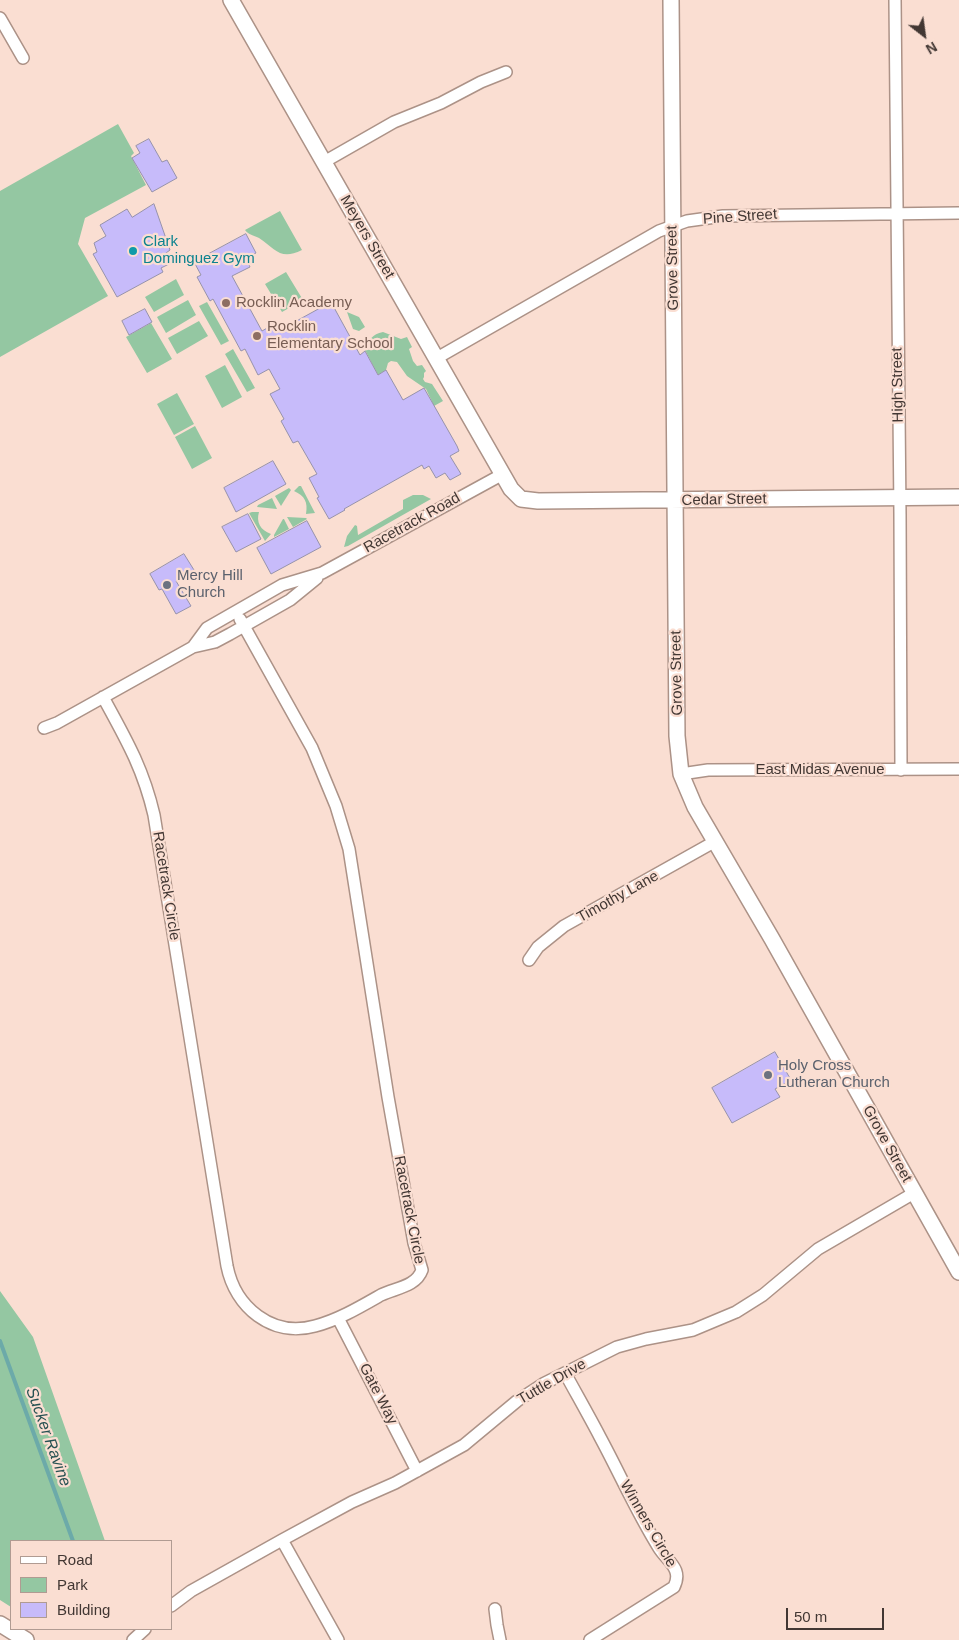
<!DOCTYPE html>
<style>
body{margin:0}
#map{position:relative;width:959px;height:1640px;overflow:hidden;background:#faded2;font-family:Helvetica,sans-serif}
canvas{display:block}
.legend{position:absolute;left:10px;top:1540px;width:162px;height:90px;box-sizing:border-box;background:#faded2;border:1px solid #b09b92;margin:0;padding:6px 9px;list-style:none;font-size:15px;color:#423733}
.legend li{display:flex;align-items:center;gap:10px;height:25px}
.legend b{width:25px;border:1px solid #b09b92}
.north{position:absolute;left:899px;top:10px;width:50px;height:50px;-webkit-text-stroke:4px #faded2;paint-order:stroke;rotate:150deg;font-size:14px;font-weight:700;line-height:20px;text-align:center;color:#423733}
.north::after{content:'';display:block;margin:auto;width:18px;height:22px;background:#423733;clip-path:polygon(50% 0,100% 100%,50% 72%,0 100%)}
.scale{position:absolute;left:786px;top:1608px;width:98px;height:22px;box-sizing:border-box;border:2px solid #423733;border-top:0;padding-left:6px;font-size:15px;line-height:18px;white-space:nowrap;color:#423733;-webkit-text-stroke:4px #faded2;paint-order:stroke}
</style>
<div id="map">
<canvas width="959" height="1640"></canvas>
<ul class="legend">
<li><b style="height:6px;background:#fff"></b>Road</li>
<li><b style="height:14px;background:#94c7a2"></b>Park</li>
<li><b style="height:14px;background:#c7bbfa"></b>Building</li>
</ul>
<div class="north">N</div>
<div class="scale">50 m</div>
</div>
<script>
const c = document.querySelector('canvas').getContext('2d');
c.lineJoin = 'round';
function fillPath(path, color) {
  c.fillStyle = color;
  c.fill(path, 'evenodd');
}
function strokePath(path, color, width, dash) {
  c.strokeStyle = color;
  c.lineWidth = width;
  c.lineCap = dash ? 'butt' : 'round';
  c.setLineDash(dash || []);
  c.stroke(path);
}
function label(font, color, halo, rows, align = 'center') {
  c.font = font + ' Helvetica,sans-serif';
  c.lineWidth = 4.5;
  c.setLineDash([]);
  c.textBaseline = 'middle';
  c.strokeStyle = halo;
  c.fillStyle = color;
  for (const [text, x, y, turn = 0] of rows) {
    c.save();
    c.translate(x, y);
    c.rotate((+turn || 0) * Math.PI / 180);
    c.textAlign = isNaN(turn) ? turn : align;
    if (halo) c.strokeText(text, 0, 0);
    c.fillText(text, 0, 0);
    c.restore();
  }
}
fillPath(new Path2D(`
 M 118,124 L 134,153 L 131,156 L 146,185 L 85,218 L 78,244 L 108,296 L 0,357 L 0,191 Z
 M 280,211 L 302,250 C 280,261 276,249 259,238 C 253,235 249,235 245,230 Z
 M 286,272 L 303,300 L 282,312 L 265,284 Z
 M 176,279 L 184,295 L 154,312 L 145,297 Z
 M 188,300 L 196,315 L 166,333 L 157,317 Z
 M 207,302 L 229,341 L 221,345 L 199,306 Z
 M 347,312 L 359,317 L 365,327 L 359,331 L 353,329 Z
 M 199,321 L 208,336 L 177,354 L 168,338 Z
 M 151,323 L 172,359 L 147,373 L 126,337 Z
 M 383,332 L 401,339 L 407,337 L 412,347 L 409,349 L 413,361 L 417,366 L 422,365 L 426,371 L 424,373 L 424,377 L 423,379 L 425,382 L 432,384 L 443,401 L 434,406 L 426,389 L 407,376 L 397,362 L 391,361 L 388,363 L 386,370 L 378,375 L 365,350 C 369,340 372,334 383,332 Z
 M 233,349 L 255,388 L 247,392 L 225,354 Z
 M 225,365 L 242,397 L 222,408 L 205,376 Z
 M 177,393 L 194,424 L 174,435 L 157,404 Z
 M 195,426 L 212,458 L 192,469 L 175,437 Z
 M 299,486 L 301,486 L 315,513 L 306,514 C 308,502 305,496 294,491 Z
 M 289,488 L 291,490 L 281,506 L 275,496 Z
 M 413,495 L 423,495 L 431,499 L 348,546 L 344,547 L 347,536 L 355,525 L 357,526 L 358,535 L 403,509 L 403,500 Z
 M 272,498 L 277,509 L 257,507 L 258,505 Z
 M 252,512 L 259,512 C 256,522 260,530 271,534 L 265,541 L 249,513 Z
 M 287,517 L 306,518 L 307,519 L 293,527 Z
 M 283,519 L 284,519 L 289,529 L 274,537 L 274,535 Z
 M 0,1291 L 33,1337 L 105,1541 L 11,1541 L 11,1607 L 0,1600 Z`), '#94c7a2');
strokePath(new Path2D(`
 M 0,1341 L 73,1541`), '#6caaa9', 4);
const building = new Path2D(`
 M 149,139 L 162,162 L 167,160 L 177,178 L 152,192 L 132,158 L 140,153 L 136,146 Z
 M 154,204 L 170,250 L 166,253 L 171,263 L 161,268 L 163,272 L 117,297 L 93,254 L 97,252 L 94,243 L 106,236 L 100,225 L 127,209 L 132,217 Z
 M 246,234 L 256,253 L 246,258 L 250,267 L 232,276 L 262,331 L 276,323 L 280,330 L 331,302 L 360,355 L 365,351 L 378,375 L 386,370 L 403,400 L 424,388 L 457,446 L 459,451 L 450,456 L 461,474 L 450,480 L 445,473 L 436,478 L 429,466 L 424,469 L 422,465 L 344,509 L 345,510 L 329,519 L 317,498 L 319,497 L 309,478 L 317,474 L 298,441 L 293,443 L 281,421 L 284,419 L 270,394 L 280,389 L 269,369 L 258,375 L 245,349 L 241,351 L 213,299 L 210,301 L 197,277 L 201,275 L 194,262 Z
 M 145,309 L 152,322 L 129,335 L 122,321 Z
 M 273,461 L 286,484 L 236,512 L 224,488 Z
 M 248,514 L 261,539 L 236,552 L 222,527 Z
 M 307,521 L 321,547 L 271,574 L 257,548 Z
 M 184,554 L 194,570 L 176,581 L 191,606 L 176,614 L 162,589 L 159,590 L 150,574 Z
 M 775,1052 L 791,1080 L 775,1089 L 780,1097 L 732,1123 L 712,1088 Z`);
fillPath(building, '#c7bbfa');
strokePath(building, '#9692aa', 1);
const street = new Path2D(`
 M 895,0 L 900,514 L 901,770
 M 0,18 L 23,58
 M 324,162 L 394,122 L 441,103 L 481,82 L 506,72
 M 437,358 L 659,231 L 687,221 L 723,216 L 959,213
 M 193,647 L 207,628 L 282,585 L 322,573 L 503,474
 M 103,697 C 126,739 143,768 154,815 L 227,1266 C 235,1307 272,1338 315,1326 C 338,1320 360,1307 381,1295 C 395,1288 416,1287 422,1270 L 414,1243 L 388,1097 L 349,849 L 336,806 L 312,748 L 240,619
 M 44,728 L 57,723 L 193,647 L 215,642 L 230,634 L 290,600 L 317,578
 M 681,774 L 708,770 L 959,769
 M 529,960 L 538,947 L 564,926 L 714,842
 M 338,1318 L 417,1471
 M 565,1373 C 577,1395 589,1416 600,1437 C 620,1474 637,1513 659,1548 C 668,1562 683,1569 674,1587 L 590,1640
 M 282,1540 L 338,1640
 M 171,1606 L 191,1591 L 282,1540 L 352,1502 L 395,1483 L 464,1445 L 517,1401 L 543,1384 L 617,1347 L 646,1339 L 693,1330 L 736,1312 L 763,1295 L 818,1249 L 914,1193
 M 495,1609 L 497,1625 L 500,1640
 M 133,1640 L 145,1629`);
const secondary = new Path2D(`
 M 231,0 L 511,489 L 521,499 L 538,501 L 959,497
 M 671,0 L 677,736 L 681,774 L 695,807 L 772,939 L 959,1272
 M 0,1624 L 26,1640`);
strokePath(street, '#ac9287', 14);
strokePath(secondary, '#ac9287', 18);
strokePath(street, '#fff', 11);
strokePath(secondary, '#fff', 15);
for (const [x, y, r, color] of [
 [133,251,5,"#0f9aa8"],
 [226,303,5,"#8d6e63"],
 [257,336,5,"#8d6e63"],
 [167,585,5,"#6b7280"],
 [768,1075,5,"#6b7280"]
]) {
  const dot = new Path2D();
  dot.arc(x, y, r, 0, 2 * Math.PI);
  c.fillStyle = color;
  c.fill(dot);
  strokePath(dot, '#faded2', 2);
}
label('15px', '#423733', '#faded2', [
 ["Pine Street",740,217,-4],
 ["Meyers Street",367,237,60],
 ["Grove Street",673,268,-91],
 ["High Street",898,385,-91],
 ["Cedar Street",724,500,-1],
 ["Racetrack Road",412,523,-29],
 ["Grove Street",677,673,-91],
 ["East Midas Avenue",820,770],
 ["Racetrack Circle",166,886,81],
 ["Timothy Lane",618,897,-29],
 ["Grove Street",887,1144,61],
 ["Racetrack Circle",409,1210,79],
 ["Tuttle Drive",552,1382,-30],
 ["Gate Way",378,1394,63],
 ["Winners Circle",648,1524,60]
]);
label('15px', '#0d838f', '#faded2', [
 ["Clark",143,242],
 ["Dominguez Gym",143,259]
], 'left');
label('15px', '#785e54', '#faded2', [
 ["Rocklin Academy",236,303],
 ["Rocklin",267,327],
 ["Elementary School",267,344]
], 'left');
label('15px', '#5b616d', '#faded2', [
 ["Mercy Hill",177,576],
 ["Church",177,593],
 ["Holy Cross",778,1066],
 ["Lutheran Church",778,1083]
], 'left');
label('italic 16px', '#265152', '#faded2', [
 ["Sucker Ravine",48,1437,70]
]);
</script>
